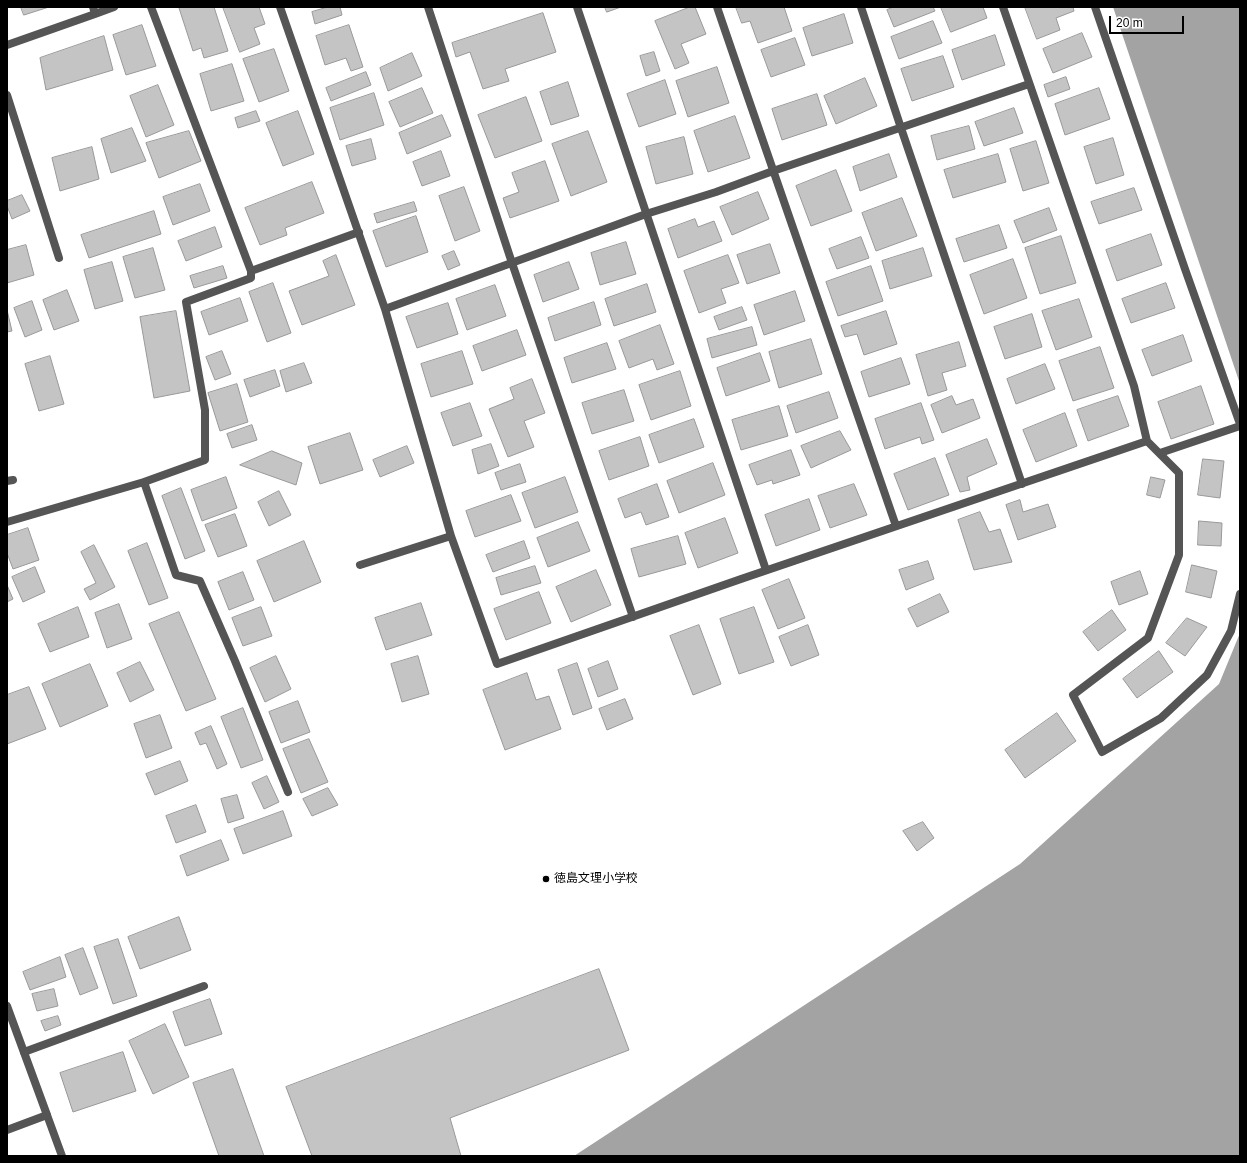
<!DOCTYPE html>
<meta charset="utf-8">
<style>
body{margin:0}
#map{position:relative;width:1247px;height:1163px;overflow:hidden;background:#fff;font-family:Arial,sans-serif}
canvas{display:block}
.frame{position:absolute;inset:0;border:8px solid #000;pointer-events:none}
.scale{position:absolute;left:1109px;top:16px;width:75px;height:18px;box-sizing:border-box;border:2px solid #000;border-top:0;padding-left:5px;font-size:12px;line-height:14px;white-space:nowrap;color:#000;-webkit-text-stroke:3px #fff;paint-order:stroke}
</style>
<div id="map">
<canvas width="1247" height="1163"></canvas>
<div class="frame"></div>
<div class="scale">20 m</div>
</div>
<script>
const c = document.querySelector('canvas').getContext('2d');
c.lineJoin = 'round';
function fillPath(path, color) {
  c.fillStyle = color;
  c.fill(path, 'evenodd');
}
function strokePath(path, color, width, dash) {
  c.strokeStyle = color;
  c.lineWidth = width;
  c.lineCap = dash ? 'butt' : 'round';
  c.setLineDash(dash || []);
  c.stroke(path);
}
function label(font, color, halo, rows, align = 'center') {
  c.font = font + ' Arial,"Noto Sans JP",sans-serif';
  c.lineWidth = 3;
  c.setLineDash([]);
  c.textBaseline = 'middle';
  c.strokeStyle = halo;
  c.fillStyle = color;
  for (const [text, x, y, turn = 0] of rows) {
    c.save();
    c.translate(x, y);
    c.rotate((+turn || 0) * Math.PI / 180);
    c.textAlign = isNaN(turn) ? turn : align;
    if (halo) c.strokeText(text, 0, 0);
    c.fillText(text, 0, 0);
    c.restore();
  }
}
fillPath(new Path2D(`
 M 1113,7 L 1240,7 L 1240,384 Z
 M 1240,633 L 1240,1156 L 574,1156 L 1020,864 L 1219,684 Z`), '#a3a3a3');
const building = new Path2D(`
 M 21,7 L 49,7 L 24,15 Z
 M 181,7 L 214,7 L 228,51 L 204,58 L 201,48 L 193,51 L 179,8 Z
 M 223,7 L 259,7 L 265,24 L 254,28 L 260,44 L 240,52 Z
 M 328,7 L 340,7 L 342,15 L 315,24 L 312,12 Z
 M 605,7 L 621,7 L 607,12 Z
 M 690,7 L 695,7 L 706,34 L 681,44 L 689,63 L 675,69 L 655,21 Z
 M 736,7 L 784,7 L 792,31 L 758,43 L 750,21 L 742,23 Z
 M 894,7 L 933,7 L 935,11 L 894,27 L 887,10 Z
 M 941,7 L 983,7 L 987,18 L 951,32 Z
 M 1025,7 L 1073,7 L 1074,11 L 1056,18 L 1060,30 L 1037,39 Z
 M 543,13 L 556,52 L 505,69 L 509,81 L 483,89 L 470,52 L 456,57 L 452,43 Z
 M 844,14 L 853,43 L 812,56 L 803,28 Z
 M 933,21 L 942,43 L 899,59 L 891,37 Z
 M 142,25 L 156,66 L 126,75 L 113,35 Z
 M 349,25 L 363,67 L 351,71 L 346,58 L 325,65 L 316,36 Z
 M 1082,33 L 1092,57 L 1053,73 L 1043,49 Z
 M 995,35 L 1005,65 L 962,80 L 952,50 Z
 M 104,36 L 113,70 L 46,90 L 40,58 Z
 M 795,38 L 805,65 L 771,77 L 761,50 Z
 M 274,49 L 289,91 L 259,102 L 243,59 Z
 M 654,52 L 660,71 L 646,76 L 640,56 Z
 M 412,53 L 422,76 L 388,91 L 380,68 Z
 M 943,56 L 954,87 L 912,101 L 901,69 Z
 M 232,64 L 244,101 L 211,111 L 200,74 Z
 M 717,67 L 729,103 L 688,117 L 676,81 Z
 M 366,72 L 371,85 L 331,101 L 326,88 Z
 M 1066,77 L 1070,89 L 1048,97 L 1044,85 Z
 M 865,78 L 877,106 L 836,124 L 824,96 Z
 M 665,80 L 676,114 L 639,127 L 627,94 Z
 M 568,82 L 579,116 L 551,125 L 540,92 Z
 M 158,85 L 174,125 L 146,137 L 130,96 Z
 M 422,88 L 433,113 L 400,127 L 389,102 Z
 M 1099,88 L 1110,119 L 1065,135 L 1055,104 Z
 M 374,93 L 384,125 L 340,140 L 330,108 Z
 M 817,94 L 827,125 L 782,140 L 772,109 Z
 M 526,97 L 542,141 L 495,158 L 478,115 Z
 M 1014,108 L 1023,133 L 984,146 L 975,122 Z
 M 256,111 L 260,121 L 238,128 L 235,118 Z
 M 298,111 L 314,154 L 283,166 L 266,123 Z
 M 442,115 L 451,136 L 407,154 L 399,133 Z
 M 735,116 L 750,158 L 708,172 L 694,131 Z
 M 969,126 L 975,149 L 937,160 L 931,136 Z
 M 132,128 L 146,161 L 111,173 L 101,139 Z
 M 189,131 L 201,161 L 159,178 L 146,143 Z
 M 588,131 L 607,182 L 571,196 L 552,144 Z
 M 684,137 L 693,174 L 656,184 L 646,147 Z
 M 1113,138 L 1124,175 L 1096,184 L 1084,147 Z
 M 371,139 L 376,159 L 352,166 L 346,146 Z
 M 1036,141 L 1049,183 L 1023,191 L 1010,149 Z
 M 92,147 L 99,179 L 60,191 L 52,158 Z
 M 441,151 L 450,176 L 422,186 L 413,162 Z
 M 889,154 L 897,177 L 860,191 L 853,167 Z
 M 998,154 L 1006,182 L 953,198 L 944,170 Z
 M 545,161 L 559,201 L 510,218 L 503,198 L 519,192 L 512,173 Z
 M 836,170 L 852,211 L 811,226 L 796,186 Z
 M 312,182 L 324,213 L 285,228 L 287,235 L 260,245 L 245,208 Z
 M 200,184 L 210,211 L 173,225 L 163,197 Z
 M 464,187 L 480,231 L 455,241 L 439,196 Z
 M 1134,188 L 1142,210 L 1099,224 L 1091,202 Z
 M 758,192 L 769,219 L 732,235 L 720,207 Z
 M 22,195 L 30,211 L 12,219 L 7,206 L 7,201 Z
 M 902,198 L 917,236 L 876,251 L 862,213 Z
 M 414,202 L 417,211 L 377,223 L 374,214 Z
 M 1049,208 L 1057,230 L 1023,243 L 1014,221 Z
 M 154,211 L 161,234 L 89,258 L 81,235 Z
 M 416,216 L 428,252 L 386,267 L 373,231 Z
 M 695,219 L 698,227 L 714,221 L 722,241 L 678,258 L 668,229 Z
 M 999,225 L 1007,248 L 964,262 L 956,239 Z
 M 215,227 L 222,247 L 186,261 L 178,241 Z
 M 1151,234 L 1162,265 L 1117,281 L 1106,250 Z
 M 1061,236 L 1076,283 L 1040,294 L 1025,248 Z
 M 861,237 L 869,258 L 837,269 L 829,249 Z
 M 626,242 L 636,274 L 600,285 L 591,253 Z
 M 770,244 L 780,273 L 747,284 L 737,255 Z
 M 26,245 L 34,275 L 7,283 L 7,250 Z
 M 153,248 L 165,290 L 135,298 L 123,257 Z
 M 923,248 L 932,276 L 890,289 L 882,261 Z
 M 454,251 L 460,265 L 448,270 L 442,256 Z
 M 336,255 L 355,305 L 302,325 L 289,291 L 329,276 L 323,261 Z
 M 728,255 L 739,283 L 721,289 L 726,303 L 699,313 L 684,271 Z
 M 1013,259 L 1027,298 L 984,314 L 970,275 Z
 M 112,262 L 123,301 L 95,309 L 84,270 Z
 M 569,262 L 579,289 L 543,302 L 534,275 Z
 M 223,266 L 227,278 L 194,288 L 190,276 Z
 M 871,266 L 883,301 L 838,316 L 826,282 Z
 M 273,283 L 291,333 L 267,342 L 249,292 Z
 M 1166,283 L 1175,308 L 1131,323 L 1122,299 Z
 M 647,284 L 656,312 L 614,326 L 605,299 Z
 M 495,285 L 506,316 L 467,330 L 456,299 Z
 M 67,290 L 79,321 L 54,330 L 43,300 Z
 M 795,291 L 805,321 L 764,335 L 754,305 Z
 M 240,298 L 248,321 L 209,335 L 201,312 Z
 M 1079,299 L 1092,337 L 1056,350 L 1042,311 Z
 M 32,301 L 42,330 L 25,337 L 14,308 Z
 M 594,302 L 601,325 L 555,341 L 548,318 Z
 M 448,303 L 458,334 L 417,348 L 406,317 Z
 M 742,307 L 747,320 L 719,330 L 714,317 Z
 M 7,310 L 12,331 L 7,332 Z
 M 176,311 L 190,391 L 154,398 L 140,317 Z
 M 886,311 L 897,344 L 864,355 L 857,334 L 845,337 L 841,326 Z
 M 1032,314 L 1042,347 L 1005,359 L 994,327 Z
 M 660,325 L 674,364 L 657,370 L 653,359 L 629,368 L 619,341 Z
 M 752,327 L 757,345 L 712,358 L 707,339 Z
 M 517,330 L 526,355 L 482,371 L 473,346 Z
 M 1183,335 L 1192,361 L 1152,376 L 1142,350 Z
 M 811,339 L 822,374 L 779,388 L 769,352 Z
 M 959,342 L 966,366 L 942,373 L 947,390 L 928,396 L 916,355 Z
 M 607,343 L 616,369 L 572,383 L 564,358 Z
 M 1100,347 L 1114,388 L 1073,401 L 1059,361 Z
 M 222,351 L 231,374 L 215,380 L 206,357 Z
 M 462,351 L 473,384 L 431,397 L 421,364 Z
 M 760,353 L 770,381 L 726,396 L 717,368 Z
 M 50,356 L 64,404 L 39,411 L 25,364 Z
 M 901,358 L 910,384 L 869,397 L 861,372 Z
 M 304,363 L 312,383 L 286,392 L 280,371 Z
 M 1045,364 L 1055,389 L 1016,404 L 1007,379 Z
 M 275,370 L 280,386 L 250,397 L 244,380 Z
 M 680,371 L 691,406 L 651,420 L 639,385 Z
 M 532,379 L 545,413 L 524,421 L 534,447 L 508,457 L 489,409 L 514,399 L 510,388 Z
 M 237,384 L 248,422 L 220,431 L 208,393 Z
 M 1201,386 L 1214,424 L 1171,439 L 1158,402 Z
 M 624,390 L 634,421 L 592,434 L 582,403 Z
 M 829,392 L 838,418 L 796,433 L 787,406 Z
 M 952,396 L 956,405 L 973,399 L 980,418 L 942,433 L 931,405 Z
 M 1118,396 L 1129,426 L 1088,441 L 1077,410 Z
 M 470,403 L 482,436 L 453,446 L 441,413 Z
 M 921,403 L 934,440 L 922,444 L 920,437 L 885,449 L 875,419 Z
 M 779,406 L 788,436 L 741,450 L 732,420 Z
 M 1065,413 L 1077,446 L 1036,462 L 1023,430 Z
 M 694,419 L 704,447 L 659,463 L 649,435 Z
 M 252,425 L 257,440 L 232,448 L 227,434 Z
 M 840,431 L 851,450 L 811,468 L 801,446 Z
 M 350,433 L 363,470 L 320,484 L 308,447 Z
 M 640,437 L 649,466 L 609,480 L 599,451 Z
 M 987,439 L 997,464 L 967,477 L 970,490 L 960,492 L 946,455 Z
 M 491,444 L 499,466 L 478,474 L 472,450 Z
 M 407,446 L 414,463 L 380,477 L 373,460 Z
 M 791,450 L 800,475 L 773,484 L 772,480 L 757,485 L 749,465 Z
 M 272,451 L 302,463 L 296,485 L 240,465 Z
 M 935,458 L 949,495 L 908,510 L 894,474 Z
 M 1203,459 L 1224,461 L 1220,498 L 1198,495 Z
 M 713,463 L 725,495 L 679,513 L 667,481 Z
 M 520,464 L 526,482 L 501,490 L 495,473 Z
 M 226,477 L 237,508 L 202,521 L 191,490 Z
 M 565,477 L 578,512 L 535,528 L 522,493 Z
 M 1151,477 L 1165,480 L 1160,498 L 1147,495 Z
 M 657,484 L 669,517 L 646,525 L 641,512 L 625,518 L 618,499 Z
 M 854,484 L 867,515 L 830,528 L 818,496 Z
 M 181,488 L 205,551 L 185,559 L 162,496 Z
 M 279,491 L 291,515 L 269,526 L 258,502 Z
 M 511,495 L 521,521 L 475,537 L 466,511 Z
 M 809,499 L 820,530 L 776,546 L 765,515 Z
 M 1020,500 L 1023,512 L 1048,504 L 1056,527 L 1018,540 L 1006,505 Z
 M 980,512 L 989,532 L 1000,529 L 1012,562 L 974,570 L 958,520 Z
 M 235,514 L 247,546 L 218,557 L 205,525 Z
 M 725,518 L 738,553 L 698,568 L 685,533 Z
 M 1199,521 L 1222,523 L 1221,546 L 1198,545 Z
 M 578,522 L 590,551 L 548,567 L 537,538 Z
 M 28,528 L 39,560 L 13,569 L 7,553 L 7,535 Z
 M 678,536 L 686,564 L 639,577 L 631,549 Z
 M 304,541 L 321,582 L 274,602 L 257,561 Z
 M 524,541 L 530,558 L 493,572 L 486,555 Z
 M 147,543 L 168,598 L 149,605 L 128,551 Z
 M 94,545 L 115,587 L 90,600 L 84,589 L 96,583 L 81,552 Z
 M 928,561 L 934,579 L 906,590 L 899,570 Z
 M 1192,565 L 1217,571 L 1211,598 L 1186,592 Z
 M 535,566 L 541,583 L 501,595 L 496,578 Z
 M 35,567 L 45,592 L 23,602 L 12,577 Z
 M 596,570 L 611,605 L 571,622 L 556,587 Z
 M 1140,571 L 1148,594 L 1119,605 L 1111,582 Z
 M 243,572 L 254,600 L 229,610 L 218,582 Z
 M 789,579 L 805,618 L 778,629 L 762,590 Z
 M 7,585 L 13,599 L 7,602 Z
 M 539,592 L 551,623 L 506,640 L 494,609 Z
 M 940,594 L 949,612 L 917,627 L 908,609 Z
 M 421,603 L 432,635 L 386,650 L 375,618 Z
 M 119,604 L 132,639 L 107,648 L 95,613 Z
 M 78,607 L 89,637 L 50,652 L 38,624 Z
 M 261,607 L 272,636 L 243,646 L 232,618 Z
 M 754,607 L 774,662 L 739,674 L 720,619 Z
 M 1112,610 L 1126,630 L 1098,651 L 1083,632 Z
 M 179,612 L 216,699 L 186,711 L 149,624 Z
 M 1187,618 L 1207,627 L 1185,656 L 1166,643 Z
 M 699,625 L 721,684 L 693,695 L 670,636 Z
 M 808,625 L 819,655 L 791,666 L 779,637 Z
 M 1159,651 L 1173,672 L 1137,698 L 1123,679 Z
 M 276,656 L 291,689 L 265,702 L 250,668 Z
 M 418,656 L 429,694 L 402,702 L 391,664 Z
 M 608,661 L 618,689 L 598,697 L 588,669 Z
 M 140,662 L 154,690 L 130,702 L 117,673 Z
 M 577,663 L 592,708 L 573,715 L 558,670 Z
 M 90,664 L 108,706 L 60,727 L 42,684 Z
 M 527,673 L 536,700 L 549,696 L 561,729 L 505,750 L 483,690 Z
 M 29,687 L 46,729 L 7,744 L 7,695 Z
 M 625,699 L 633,719 L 607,730 L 599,709 Z
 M 298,701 L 310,732 L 281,743 L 269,712 Z
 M 243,708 L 263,760 L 241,768 L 221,717 Z
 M 1057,713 L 1076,741 L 1025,778 L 1005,750 Z
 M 160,715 L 172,748 L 146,758 L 134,724 Z
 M 211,726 L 227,764 L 217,769 L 206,743 L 200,745 L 195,733 Z
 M 309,739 L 328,782 L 301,793 L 283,749 Z
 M 180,761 L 188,781 L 155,795 L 146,774 Z
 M 267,776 L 279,802 L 264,809 L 252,783 Z
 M 328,788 L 338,805 L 312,816 L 303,799 Z
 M 237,795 L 244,818 L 228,823 L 221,799 Z
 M 196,805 L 206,832 L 176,843 L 166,816 Z
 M 283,811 L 292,836 L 243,854 L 234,829 Z
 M 923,822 L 934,838 L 917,851 L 903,831 Z
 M 221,840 L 229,860 L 187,876 L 180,856 Z
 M 179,917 L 191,950 L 140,969 L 128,937 Z
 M 118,939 L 137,996 L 113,1004 L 94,947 Z
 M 83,948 L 98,988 L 80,995 L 65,955 Z
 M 60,957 L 66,977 L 30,990 L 23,972 Z
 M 599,969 L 629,1050 L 450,1118 L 461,1156 L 312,1156 L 286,1087 Z
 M 54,989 L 58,1006 L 37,1011 L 32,994 Z
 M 210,999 L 222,1034 L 185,1046 L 173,1012 Z
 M 58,1016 L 61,1025 L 45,1031 L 41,1021 Z
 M 165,1024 L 189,1077 L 153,1094 L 129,1041 Z
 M 123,1052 L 136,1091 L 73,1112 L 60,1073 Z
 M 233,1069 L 264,1156 L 219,1156 L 193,1083 Z`);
fillPath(building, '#c4c4c4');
strokePath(building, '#999', 1);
strokePath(new Path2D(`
 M 151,7 L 251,271 L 359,232
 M 280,7 L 385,309
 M 428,7 L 512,263 L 633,617
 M 577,7 L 766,570
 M 717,7 L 743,83 L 896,526
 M 861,7 L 901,128 L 1022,484
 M 1003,7 L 1134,386 L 1147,441 L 1179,473 L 1179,555 L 1148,638 L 1073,695 L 1102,752 L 1161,718 L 1207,675 L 1231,631 L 1240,594
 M 1095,7 L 1185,269 L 1240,424
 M 95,14 L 114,7
 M 7,45 L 95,14 L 93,7
 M 1029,84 L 773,171 L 716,192 L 646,214 L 385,309 L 451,536 L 497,664 L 741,579 L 1147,441
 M 7,95 L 59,258
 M 251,271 L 251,278 L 186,302 L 205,410 L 205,460 L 144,482 L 176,575 L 200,581 L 235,661 L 288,792
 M 1160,453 L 1240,426
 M 7,481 L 13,480
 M 7,522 L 144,482
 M 360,565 L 451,536
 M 24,1052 L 204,986
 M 47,1115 L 62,1156`), '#555', 8);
strokePath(new Path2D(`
 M 7,1006 L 47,1115 L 7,1130`), '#555', 8);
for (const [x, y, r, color] of [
 [546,879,4,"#000"]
]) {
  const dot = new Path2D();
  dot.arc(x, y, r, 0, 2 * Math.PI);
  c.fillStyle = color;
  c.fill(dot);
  strokePath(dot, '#fff', 1.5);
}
label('12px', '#000', '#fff', [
 ["徳島文理小学校",554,879]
], 'left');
</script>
